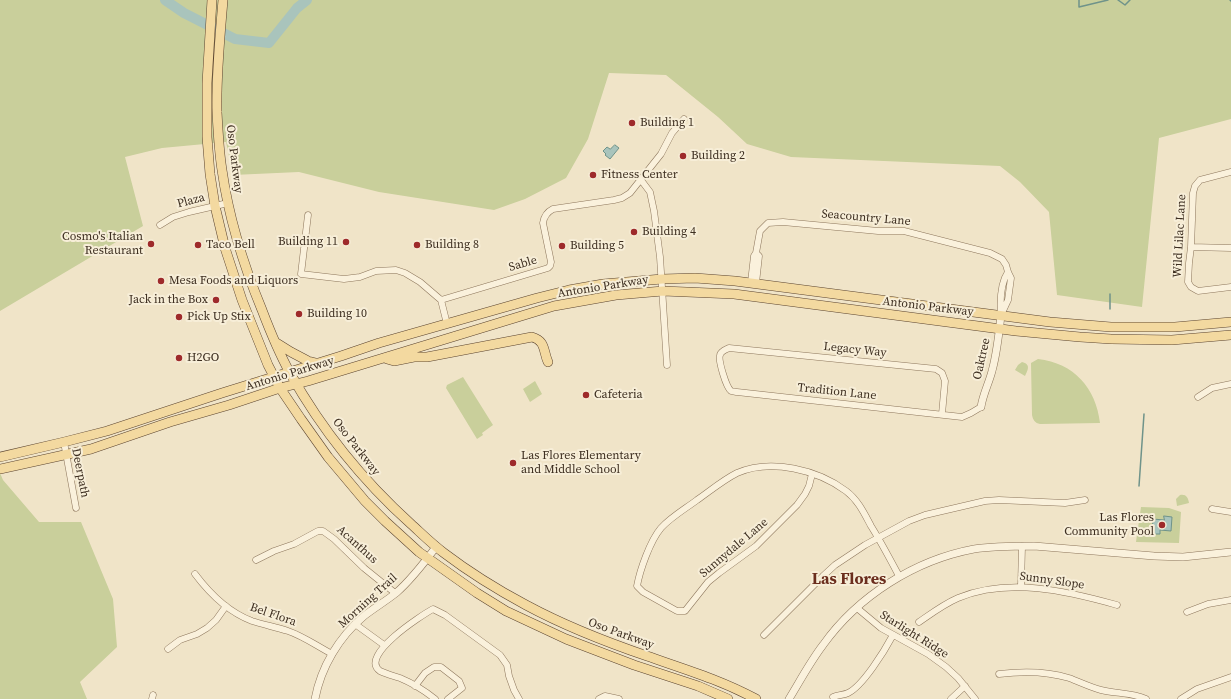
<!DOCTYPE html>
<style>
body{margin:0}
canvas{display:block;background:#f0e4c8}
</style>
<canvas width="1231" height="699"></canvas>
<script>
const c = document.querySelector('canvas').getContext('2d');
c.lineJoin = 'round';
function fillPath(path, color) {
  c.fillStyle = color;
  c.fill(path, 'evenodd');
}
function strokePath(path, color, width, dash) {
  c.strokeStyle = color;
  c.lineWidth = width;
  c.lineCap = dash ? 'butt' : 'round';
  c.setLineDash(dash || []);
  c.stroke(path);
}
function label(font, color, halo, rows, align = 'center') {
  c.font = font + ' "Source Serif 4",serif';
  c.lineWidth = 4;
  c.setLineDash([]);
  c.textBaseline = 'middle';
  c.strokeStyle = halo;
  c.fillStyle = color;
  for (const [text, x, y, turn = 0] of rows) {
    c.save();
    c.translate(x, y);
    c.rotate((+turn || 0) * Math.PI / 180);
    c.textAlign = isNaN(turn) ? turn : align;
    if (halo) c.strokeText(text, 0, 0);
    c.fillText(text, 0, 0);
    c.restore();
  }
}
fillPath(new Path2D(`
 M 0,0 L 1231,0 L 1231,119 L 1159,138 L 1142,307 L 1057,295 L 1049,212 L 1020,182 L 1000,166 L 791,157 L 747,144 L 718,117 L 666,75 L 609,73 L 588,139 L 566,178 L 525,199 L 494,210 L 379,192 L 299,172 L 233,175 L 226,142 L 162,148 L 125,157 L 143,226 L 0,311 Z
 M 1038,359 C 1074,363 1096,388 1100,423 L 1040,424 C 1035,423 1033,420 1032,415 L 1031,363 Z
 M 1022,362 C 1031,364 1028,370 1025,376 L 1015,370 L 1018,365 Z
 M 463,377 L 493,425 L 482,433 L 483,435 L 477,439 L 446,388 L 447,385 Z
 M 535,381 L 542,394 L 530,402 L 523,389 Z
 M 0,473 L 3,480 L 39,522 L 81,522 L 113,599 L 117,647 L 80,682 L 87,699 L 0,699 Z
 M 1180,495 C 1186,494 1188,497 1189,503 L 1177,506 L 1176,499 Z
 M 1141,507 L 1169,508 L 1181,512 L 1179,543 L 1136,542 Z`), '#c9cf9b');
const water = new Path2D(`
 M 615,145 L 619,148 L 610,159 L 605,155 L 606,154 L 603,151 L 607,147 L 610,149 Z
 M 1164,516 L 1172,517 L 1171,531 L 1160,530 L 1160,534 L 1152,534 L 1153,519 L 1164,520 Z`);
fillPath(water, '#a9c4bc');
strokePath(water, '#6f938a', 1);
strokePath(new Path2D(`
 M 1079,0 L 1079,7 L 1108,0
 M 1118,0 L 1125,5 L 1130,0
 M 1230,0 L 1231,1
 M 1110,309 L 1110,294
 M 1139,486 L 1144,414`), '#6f938a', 1.5);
strokePath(new Path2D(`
 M 165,0 L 184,13 L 235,39 L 269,43 L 297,8 L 307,0`), '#a9c4bc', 10);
const minor = new Path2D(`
 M 1231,172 L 1200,180 L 1195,186 L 1193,193 L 1191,247 L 1189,263 L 1188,282 L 1191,287 L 1198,291 L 1231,287
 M 641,180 L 650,192 L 654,211 L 660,257 L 667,365
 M 308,215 L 301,274 L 344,279 L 360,277 L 376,271 L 396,270 L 405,273 L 420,282 L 441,300 L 548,268 L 550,266 L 551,262 L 543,223 C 544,216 547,212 553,209 L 614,200 L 622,198 L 630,193 L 661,154 L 672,133 L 684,119
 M 160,225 L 173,217 L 189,212 L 228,203
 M 1191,247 L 1231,248
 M 751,282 L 754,256 L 756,253 L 760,231 L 768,223 L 783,222 L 878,231 L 904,231 L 990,253 L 1002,259 L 1006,265 L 1008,272 L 1011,278 L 1008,300 L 1001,315
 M 756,283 L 759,256 L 756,253
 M 441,300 L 447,324
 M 1001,315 C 1000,301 1000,284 1008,272
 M 1198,397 L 1212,388 L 1231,384
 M 942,414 L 945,381 L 942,373 L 936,369 L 729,348 C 725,350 721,351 720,355 C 718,360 726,387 731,391 C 732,391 736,392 737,392 L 962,417 L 971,413 L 981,407
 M 64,442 L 76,508
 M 812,474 L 809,486 L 805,494 L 797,505 L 756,546 L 719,573 L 708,582 L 685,611 L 677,611 L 643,592 L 637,586 C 640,570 650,541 661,528 C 671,517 685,509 697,500 C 710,491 723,480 737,473 C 771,458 818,470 846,491 C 858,500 864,513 871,526 C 881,542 890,559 899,576
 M 1212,509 L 1231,512
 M 256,560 L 274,551 L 294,544 L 318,531 L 323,531 L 334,539 L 364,568 L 395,593
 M 195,574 C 210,594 228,612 252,621 C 264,625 276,627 288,631 C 303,636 317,646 332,654
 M 1021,586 L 1022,546
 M 857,608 L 881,628 L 928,654 L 946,667 L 958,678 L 975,699
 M 1187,612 L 1208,604 L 1231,600
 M 919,622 C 932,613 944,604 958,598 C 1009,577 1067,591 1117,605
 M 355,624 L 384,645
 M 764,635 L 823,576 L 835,565 L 865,545 L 909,521 L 925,515 L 985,501 L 999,500 L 1065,503 L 1085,500
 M 168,649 L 180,640 L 197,634 L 207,628 L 216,620 L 226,606
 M 999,674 C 1023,671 1046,671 1069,678 C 1080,682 1090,687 1101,690 C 1116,694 1131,692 1146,699
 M 415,686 L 425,673 L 434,667 L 441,667 L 459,681 L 462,688 L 448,699
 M 833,697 C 838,695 844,695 848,693 C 863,686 885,650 893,635
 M 152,699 L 153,695
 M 435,699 C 425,691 412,683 400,678 C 394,676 386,674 380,671 C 358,656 422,615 433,609 L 445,615 L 500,655 L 507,665 L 509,676 L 514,690 L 519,699
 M 599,699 L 605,696 L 619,699
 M 951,699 L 965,686
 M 1181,699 L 1197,689 L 1231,677`);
const tertiary = new Path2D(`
 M 981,407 C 983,394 989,383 992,371 C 997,353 999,334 1001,315
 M 315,699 C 321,667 339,637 364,616 C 374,608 386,601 396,593 C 411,580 424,563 436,547
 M 789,699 C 800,681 810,662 823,645 C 858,596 915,560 974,549 C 993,546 1014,546 1034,546 L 1154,556 L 1183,557 L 1231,552`);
const primary = new Path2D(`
 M 212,0 L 207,83 L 207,137 L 210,174 L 215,206 L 225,248 L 242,300 L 268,365 L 280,388 L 301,419 L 328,457 L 365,501 L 385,521 L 419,552 L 477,593 L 506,611 L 566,639 L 634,665 L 698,686 L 728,699
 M 223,0 C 220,37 216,75 217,112 C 218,131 219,151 222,170 C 229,220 243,264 262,310 C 270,331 279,353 290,373 C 322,430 362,480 411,524 C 422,534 432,544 444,553 C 469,572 498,590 526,605 C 565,626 606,642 647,656 C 684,669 721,680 756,699
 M 275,342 L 291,352 L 308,361 L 316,363
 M 387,359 L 394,361 L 414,357 L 427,357 L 532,337 C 546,341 543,351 548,362
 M 0,457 L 64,442 L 107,431 L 222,393 L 341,356 L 379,343 L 537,298 L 569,290 L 603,284 L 662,279 L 695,278 L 735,281 L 1050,322 L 1111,327 L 1175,327 L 1231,322
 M 0,469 L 91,449 L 170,422 L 229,405 L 280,388 L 308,381 L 554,306 L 616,295 L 663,291 L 734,294 L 1016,331 L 1080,337 L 1111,339 L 1172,340 L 1231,335`);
strokePath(minor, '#8d765c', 7);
strokePath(tertiary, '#8d765c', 8);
strokePath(primary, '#5b4430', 10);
strokePath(minor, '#faf1dc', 6);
strokePath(tertiary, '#faf1dc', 7);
strokePath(primary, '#f3d9a0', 9);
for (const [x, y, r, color] of [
 [632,123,4,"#9e2a2b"],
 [683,156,4,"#9e2a2b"],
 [593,175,4,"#9e2a2b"],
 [634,232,4,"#9e2a2b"],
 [346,242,4,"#9e2a2b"],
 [151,244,4,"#9e2a2b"],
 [198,245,4,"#9e2a2b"],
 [417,245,4,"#9e2a2b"],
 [562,246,4,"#9e2a2b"],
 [161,281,4,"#9e2a2b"],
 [216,300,4,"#9e2a2b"],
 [299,314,4,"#9e2a2b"],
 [179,317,4,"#9e2a2b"],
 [179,358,4,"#9e2a2b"],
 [586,395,4,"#9e2a2b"],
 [513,463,4,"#9e2a2b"],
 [1162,525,4,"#9e2a2b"]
]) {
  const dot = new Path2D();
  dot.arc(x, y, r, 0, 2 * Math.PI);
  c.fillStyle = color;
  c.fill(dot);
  strokePath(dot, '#f7eed8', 1.5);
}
label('12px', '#3d2e20', '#f7eed8', [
 ["Building 1",640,123],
 ["Building 2",691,156],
 ["Fitness Center",601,175],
 ["Building 4",642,232],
 ["Cosmo's Italian",143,237,"right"],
 ["Restaurant",143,251,"right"],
 ["Building 11",338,242,"right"],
 ["Taco Bell",206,245],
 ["Building 8",425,245],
 ["Building 5",570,246],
 ["Mesa Foods and Liquors",169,281],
 ["Jack in the Box",208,300,"right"],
 ["Building 10",307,314],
 ["Pick Up Stix",187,317],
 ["H2GO",187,358],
 ["Cafeteria",594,395],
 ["Las Flores Elementary",521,456],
 ["and Middle School",521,470],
 ["Las Flores",1154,518,"right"],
 ["Community Pool",1154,532,"right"]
], 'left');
label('12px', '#3d2e20', '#f7eed8', [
 ["Oso Parkway",234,159,83],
 ["Plaza",191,201,-15],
 ["Seacountry Lane",866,218,5],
 ["Wild Lilac Lane",1180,236,-87],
 ["Sable",523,264,-16],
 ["Antonio Parkway",603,287,-9],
 ["Antonio Parkway",928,307,7],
 ["Legacy Way",855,350,6],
 ["Oaktree",982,359,-77],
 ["Antonio Parkway",290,374,-17],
 ["Tradition Lane",837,392,6],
 ["Oso Parkway",356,447,52],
 ["Deerpath",80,473,79],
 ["Acanthus",357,545,42],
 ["Sunnydale Lane",734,548,-40],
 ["Sunny Slope",1052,581,8],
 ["Morning Trail",368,601,-42],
 ["Bel Flora",273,615,19],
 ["Oso Parkway",621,634,20],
 ["Starlight Ridge",914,635,32]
]);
label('bold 16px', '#6b2e1e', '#f7eed8', [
 ["Las Flores",849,580]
]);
</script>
